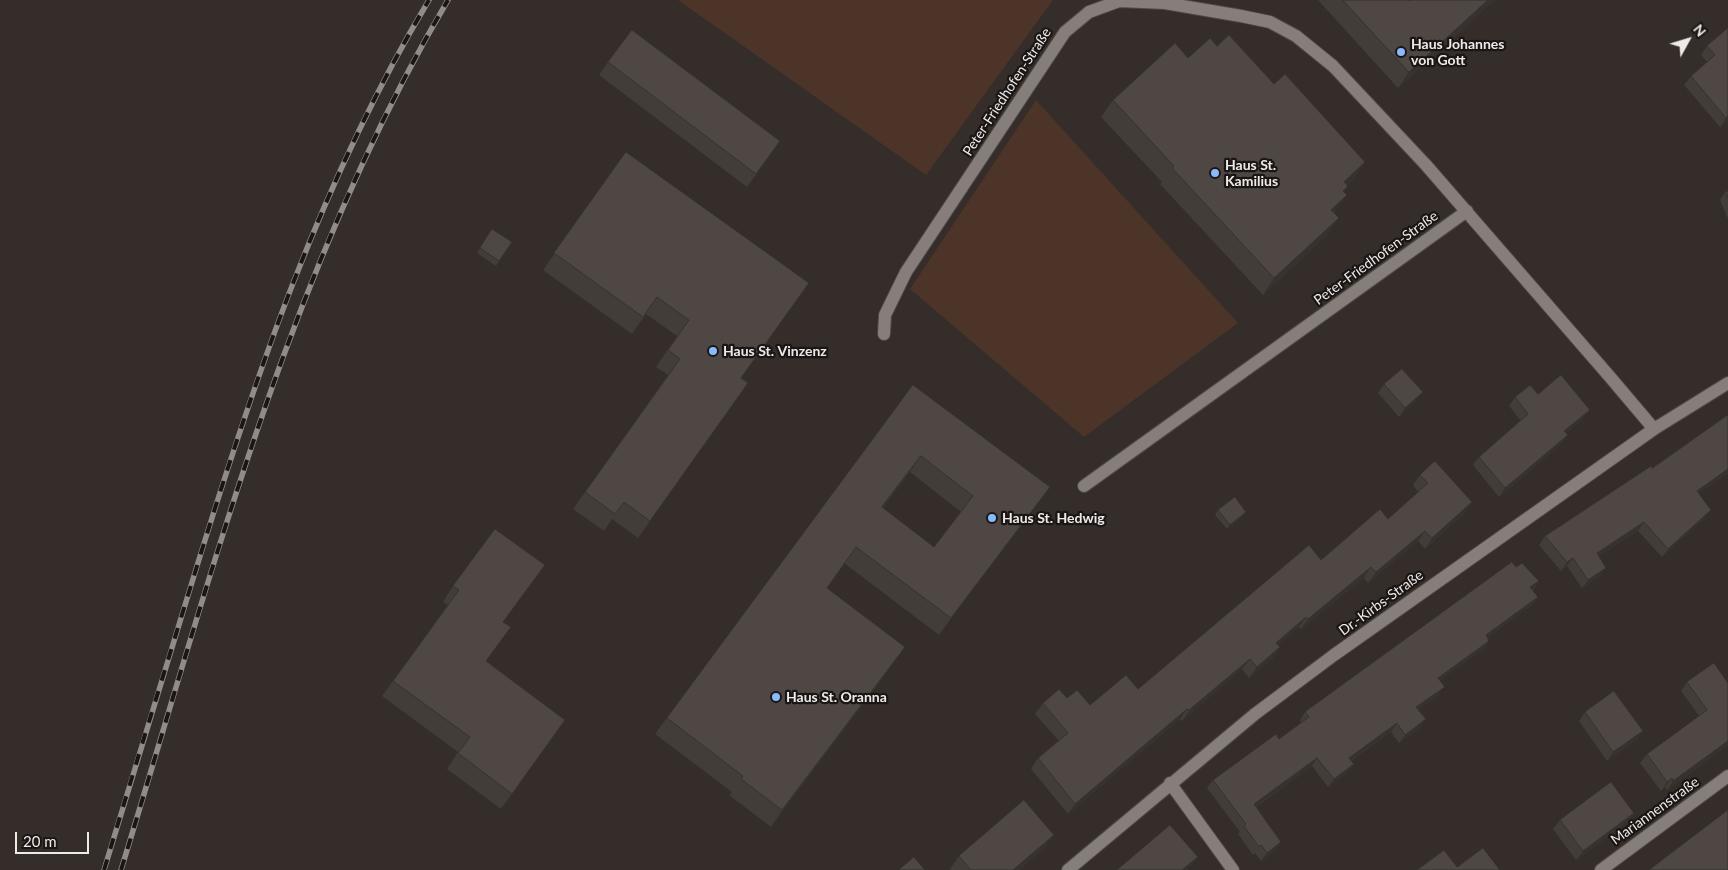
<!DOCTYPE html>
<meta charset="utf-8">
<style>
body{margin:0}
#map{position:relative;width:1728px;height:870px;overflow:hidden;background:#342d2a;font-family:Lato,sans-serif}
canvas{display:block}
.north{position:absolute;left:1663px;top:15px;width:50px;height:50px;-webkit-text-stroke:4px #1a1615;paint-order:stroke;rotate:51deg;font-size:14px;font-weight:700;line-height:20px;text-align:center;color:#efeae8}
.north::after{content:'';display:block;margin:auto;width:18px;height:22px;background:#efeae8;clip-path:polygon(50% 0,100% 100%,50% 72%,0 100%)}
.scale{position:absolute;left:15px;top:832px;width:74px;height:22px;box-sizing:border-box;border:2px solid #efeae8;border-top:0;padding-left:6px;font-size:15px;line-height:18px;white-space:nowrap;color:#efeae8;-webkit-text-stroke:4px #1a1615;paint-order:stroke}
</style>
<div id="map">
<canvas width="1728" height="870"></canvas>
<div class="north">N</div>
<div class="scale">20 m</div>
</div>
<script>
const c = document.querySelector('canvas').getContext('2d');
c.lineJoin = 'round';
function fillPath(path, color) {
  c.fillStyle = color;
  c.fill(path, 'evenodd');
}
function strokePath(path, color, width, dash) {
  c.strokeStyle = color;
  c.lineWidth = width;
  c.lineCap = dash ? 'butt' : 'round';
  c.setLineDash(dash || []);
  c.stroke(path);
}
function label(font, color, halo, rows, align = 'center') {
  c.font = font + ' Lato,sans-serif';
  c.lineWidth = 4.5;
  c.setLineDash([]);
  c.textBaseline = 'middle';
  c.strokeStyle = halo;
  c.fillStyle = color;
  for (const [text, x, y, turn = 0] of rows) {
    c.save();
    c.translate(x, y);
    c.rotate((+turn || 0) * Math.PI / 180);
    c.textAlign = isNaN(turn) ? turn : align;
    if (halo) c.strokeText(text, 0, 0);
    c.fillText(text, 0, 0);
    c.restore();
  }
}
fillPath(new Path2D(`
 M 678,0 L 1053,0 L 926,175 Z
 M 1036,100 L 1238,323 L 1084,437 L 910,289 Z`), '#4c3428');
const minor = new Path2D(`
 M 884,334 L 885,315 L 906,272 L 1065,32 L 1089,12 L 1119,1 L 1165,3 L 1241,16 L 1270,22 L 1296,36 L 1333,66 L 1426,165 L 1610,377 L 1654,429
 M 1084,486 L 1467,211
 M 1170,783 L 1233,870
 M 1068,870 L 1255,714 L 1334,655 L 1654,429 L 1728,383
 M 1601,870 L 1728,776`);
strokePath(minor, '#4f4946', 14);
strokePath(minor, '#867e7a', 12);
const rail = new Path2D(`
 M 104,870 C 133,773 163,676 193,579 C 254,380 321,180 429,0
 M 121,870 C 212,574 289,269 448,0`);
strokePath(rail, '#918b89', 5.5);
strokePath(rail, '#1a1615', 4, [11]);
fillPath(new Path2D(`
 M 1318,0 L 1408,0 L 1409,1 L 1410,0 L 1495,0 L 1398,88 Z
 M 1728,28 L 1728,120 L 1720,127 L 1684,85 L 1691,76 L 1707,62 L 1701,55 L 1707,46 Z
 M 1217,46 L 1274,84 L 1365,162 L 1354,178 L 1347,185 L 1335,212 L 1334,213 L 1327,235 L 1263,295 L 1160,184 L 1162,182 L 1101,117 L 1113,100 L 1188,58 Z
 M 608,62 L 771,154 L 747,187 L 599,75 Z
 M 626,152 L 741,378 L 748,383 L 638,538 L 612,519 L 604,531 L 573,509 L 668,375 L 656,367 L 677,336 L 646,314 L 632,334 L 543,270 Z
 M 1728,191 L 1728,219 L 1720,200 L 1725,192 Z
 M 492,229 L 512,242 L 496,266 L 477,253 Z
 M 1384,384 L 1416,401 L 1399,417 L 1378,393 Z
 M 913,385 L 1050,487 L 939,635 L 844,563 L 827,588 L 894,663 L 771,827 L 729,795 L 732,792 L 655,734 ZM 910,472 L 961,512 L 934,547 L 883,508 Z
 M 1538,394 L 1583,419 L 1566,433 L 1568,435 L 1561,444 L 1499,497 L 1473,465 L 1479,457 L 1521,421 L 1509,406 L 1515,397 Z
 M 1728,415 L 1728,473 L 1699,493 L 1705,518 L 1662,557 L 1638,531 L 1599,556 L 1600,576 L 1582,588 L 1567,566 L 1561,571 L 1539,545 L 1545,536 L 1652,468 Z
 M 1420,475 L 1465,513 L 1425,549 L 1418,541 L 1368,583 L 1364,578 L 1301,629 L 1299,627 L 1278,645 L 1280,647 L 1273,658 L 1249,678 L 1242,669 L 1182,721 L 1180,719 L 1068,814 L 1031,769 L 1038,758 L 1059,741 L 1035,714 L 1043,703 L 1067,698 L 1090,705 L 1138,689 L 1321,560 L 1388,519 L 1418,492 L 1413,485 Z
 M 1218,510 L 1243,516 L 1227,529 L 1215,515 Z
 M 1516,567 L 1539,581 L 1533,590 L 1538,597 L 1532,605 L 1487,638 L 1489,641 L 1484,649 L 1440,680 L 1439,695 L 1418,710 L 1420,728 L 1399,743 L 1391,732 L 1351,761 L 1348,772 L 1328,787 L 1312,766 L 1256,807 L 1281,842 L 1275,850 L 1261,861 L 1255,853 L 1253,855 L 1238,834 L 1240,832 L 1207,788 L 1213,780 L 1279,739 L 1301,723 L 1300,720 L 1305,712 Z
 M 453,586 L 504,622 L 486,661 L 565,720 L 501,809 L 447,769 L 458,752 L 382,696 L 448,605 L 443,602 Z
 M 1687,682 L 1728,683 L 1728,745 L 1667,790 L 1665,787 L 1661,791 L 1640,763 L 1647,754 L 1699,716 L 1681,691 Z
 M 1585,712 L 1637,740 L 1607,761 L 1579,721 Z
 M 1634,813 L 1628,822 L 1576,860 L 1553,829 L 1560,820 Z
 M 1054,835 L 1044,848 L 1019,870 L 951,870 L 950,869 L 959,856 Z`), '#433d3a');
fillPath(new Path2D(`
 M 1488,0 L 1495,0 L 1398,88 L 1409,72 Z
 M 1728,116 L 1728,120 L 1720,127 L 1726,118 Z
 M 1365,162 L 1354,178 L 1332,199 L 1344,182 Z
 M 1347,195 L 1335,212 L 1319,227 L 1331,210 Z
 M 1339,218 L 1327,235 L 1263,295 L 1274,278 Z
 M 1423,392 L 1416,401 L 1399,417 L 1405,408 Z
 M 1590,410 L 1583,419 L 1558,440 L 1564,431 Z
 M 1568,435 L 1561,444 L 1499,497 L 1505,488 Z
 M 921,456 L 910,472 L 871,524 L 882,507 Z
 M 1728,469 L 1728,473 L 1691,499 L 1697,491 Z
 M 1050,487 L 939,635 L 951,618 Z
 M 1472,502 L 1465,513 L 1425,549 L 1432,538 Z
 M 1711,510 L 1705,518 L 1662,557 L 1668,549 Z
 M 1246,512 L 1243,516 L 1227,529 L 1230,525 Z
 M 1644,522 L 1638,531 L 1591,562 L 1597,553 Z
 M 1425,531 L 1418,541 L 1368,583 L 1376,572 Z
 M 1573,558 L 1567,566 L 1561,571 L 1567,562 Z
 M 1371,567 L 1364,578 L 1301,629 L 1308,619 Z
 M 1606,568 L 1600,576 L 1582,588 L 1588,580 Z
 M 1539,581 L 1533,589 L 1525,595 L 1530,587 Z
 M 1538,597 L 1532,605 L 1480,644 L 1486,635 Z
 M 1306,617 L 1299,627 L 1269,653 L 1276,643 Z
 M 1489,641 L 1484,649 L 1433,686 L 1438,678 Z
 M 905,647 L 894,663 L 771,827 L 782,810 Z
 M 1280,647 L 1273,658 L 1249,678 L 1257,667 Z
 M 1250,659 L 1242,669 L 1182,721 L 1189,710 Z
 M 1445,687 L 1439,695 L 1411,715 L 1416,707 Z
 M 1187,709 L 1180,719 L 1068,814 L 1075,804 Z
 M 1426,719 L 1420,728 L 1399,743 L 1405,735 Z
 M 1397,723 L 1391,732 L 1343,766 L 1349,758 Z
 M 1643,731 L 1637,740 L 1607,761 L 1613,752 Z
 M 1728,741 L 1728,745 L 1667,790 L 1673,781 Z
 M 1317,758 L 1312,766 L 1248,812 L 1254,804 Z
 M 1354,764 L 1348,772 L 1328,787 L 1334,779 Z
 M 1672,778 L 1665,787 L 1661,791 L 1667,782 Z
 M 1634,813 L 1628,822 L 1576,860 L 1583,851 Z
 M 1054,835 L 1044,848 L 1019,870 L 1013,870 Z
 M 1281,842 L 1275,850 L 1261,861 L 1267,853 Z
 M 1198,857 L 1192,865 L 1186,870 L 1182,870 Z`), '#37322f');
const building = new Path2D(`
 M 1343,0 L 1408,0 L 1409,1 L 1410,0 L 1488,0 L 1409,72 Z
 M 1728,28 L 1728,116 L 1726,118 L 1691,76 L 1715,55 L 1707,46 Z
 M 632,30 L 780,141 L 756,174 L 608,62 Z
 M 1229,35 L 1274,84 L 1285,74 L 1365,162 L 1344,182 L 1348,186 L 1343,191 L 1347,195 L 1331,210 L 1339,218 L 1274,278 L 1172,168 L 1174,166 L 1113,100 L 1175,43 L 1188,58 L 1210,38 L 1217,46 Z
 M 626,152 L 809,283 L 741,378 L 748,383 L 650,521 L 624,502 L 615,514 L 585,492 L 680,359 L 668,350 L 689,320 L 657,297 L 643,317 L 554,253 Z
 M 1728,191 L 1728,198 L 1725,192 Z
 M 492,229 L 512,242 L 499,261 L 480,248 Z
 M 1402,369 L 1423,392 L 1405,408 L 1384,384 Z
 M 1561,375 L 1590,410 L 1564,431 L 1568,435 L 1505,488 L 1479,457 L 1528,414 L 1515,397 L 1530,385 L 1538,394 Z
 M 913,385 L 1050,487 L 951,618 L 856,547 L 827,588 L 905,647 L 782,810 L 741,779 L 743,776 L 667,718 ZM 921,456 L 973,496 L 934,547 L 882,507 Z
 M 1728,415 L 1728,469 L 1697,491 L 1711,510 L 1668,549 L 1644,522 L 1597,553 L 1606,568 L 1588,580 L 1573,558 L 1567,562 L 1545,536 L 1651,466 L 1652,468 Z
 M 1435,461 L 1472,502 L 1432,538 L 1425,531 L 1376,572 L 1371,567 L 1308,619 L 1306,617 L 1276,643 L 1280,647 L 1257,667 L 1250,659 L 1189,710 L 1187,709 L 1075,804 L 1038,758 L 1068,733 L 1043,703 L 1059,689 L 1067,698 L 1077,690 L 1090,705 L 1126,675 L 1138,689 L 1309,545 L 1321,560 L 1380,509 L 1388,519 L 1428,483 L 1420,475 Z
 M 1235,497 L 1246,512 L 1230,525 L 1218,510 Z
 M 495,529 L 545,565 L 503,622 L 511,627 L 486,661 L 565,720 L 512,794 L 458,753 L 470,737 L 393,681 L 459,590 L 453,586 Z
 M 1512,562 L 1516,567 L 1522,563 L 1539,581 L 1530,587 L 1538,597 L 1486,635 L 1489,641 L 1438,678 L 1445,687 L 1416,707 L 1426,719 L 1405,735 L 1397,723 L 1349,758 L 1354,764 L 1334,779 L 1317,758 L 1254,804 L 1281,842 L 1267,853 L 1261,845 L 1259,847 L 1244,826 L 1246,824 L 1213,780 L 1276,734 L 1279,739 L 1309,717 L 1305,712 Z
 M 1714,663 L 1728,683 L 1728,741 L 1673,781 L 1672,778 L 1667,782 L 1647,754 L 1707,710 L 1687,682 Z
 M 1614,691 L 1643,731 L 1613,752 L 1585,712 Z
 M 1611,782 L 1634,813 L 1583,851 L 1560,820 Z
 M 1024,800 L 1054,835 L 1013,870 L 971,870 L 959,856 Z
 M 1728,810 L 1728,870 L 1649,870 Z
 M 1170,825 L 1198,857 L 1182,870 L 1117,870 Z
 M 1483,848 L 1500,870 L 1417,870 L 1444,850 L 1457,867 Z
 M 914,857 L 925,870 L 899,870 Z`);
fillPath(building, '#4e4743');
strokePath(building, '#37322f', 1);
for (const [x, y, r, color] of [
 [1401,52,5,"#8bbafc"],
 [1215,173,5,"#8bbafc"],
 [713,351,5,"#8bbafc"],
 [992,518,5,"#8bbafc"],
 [776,697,5,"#8bbafc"]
]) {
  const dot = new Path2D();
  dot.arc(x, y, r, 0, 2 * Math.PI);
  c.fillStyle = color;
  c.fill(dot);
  strokePath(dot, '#1a1615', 2);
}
label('bold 14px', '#efeae8', '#1a1615', [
 ["Haus Johannes",1411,44],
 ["von Gott",1411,60],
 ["Haus St.",1225,165],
 ["Kamilius",1225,181],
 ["Haus St. Vinzenz",723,351],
 ["Haus St. Hedwig",1002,518],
 ["Haus St. Oranna",786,697]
], 'left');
label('14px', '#efeae8', '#1a1615', [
 ["Peter-Friedhofen-Straße",1007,92,-57],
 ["Peter-Friedhofen-Straße",1376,258,-36],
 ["Dr.-Kirbs-Straße",1381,603,-36],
 ["Mariannenstraße",1655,811,-36]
]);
</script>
